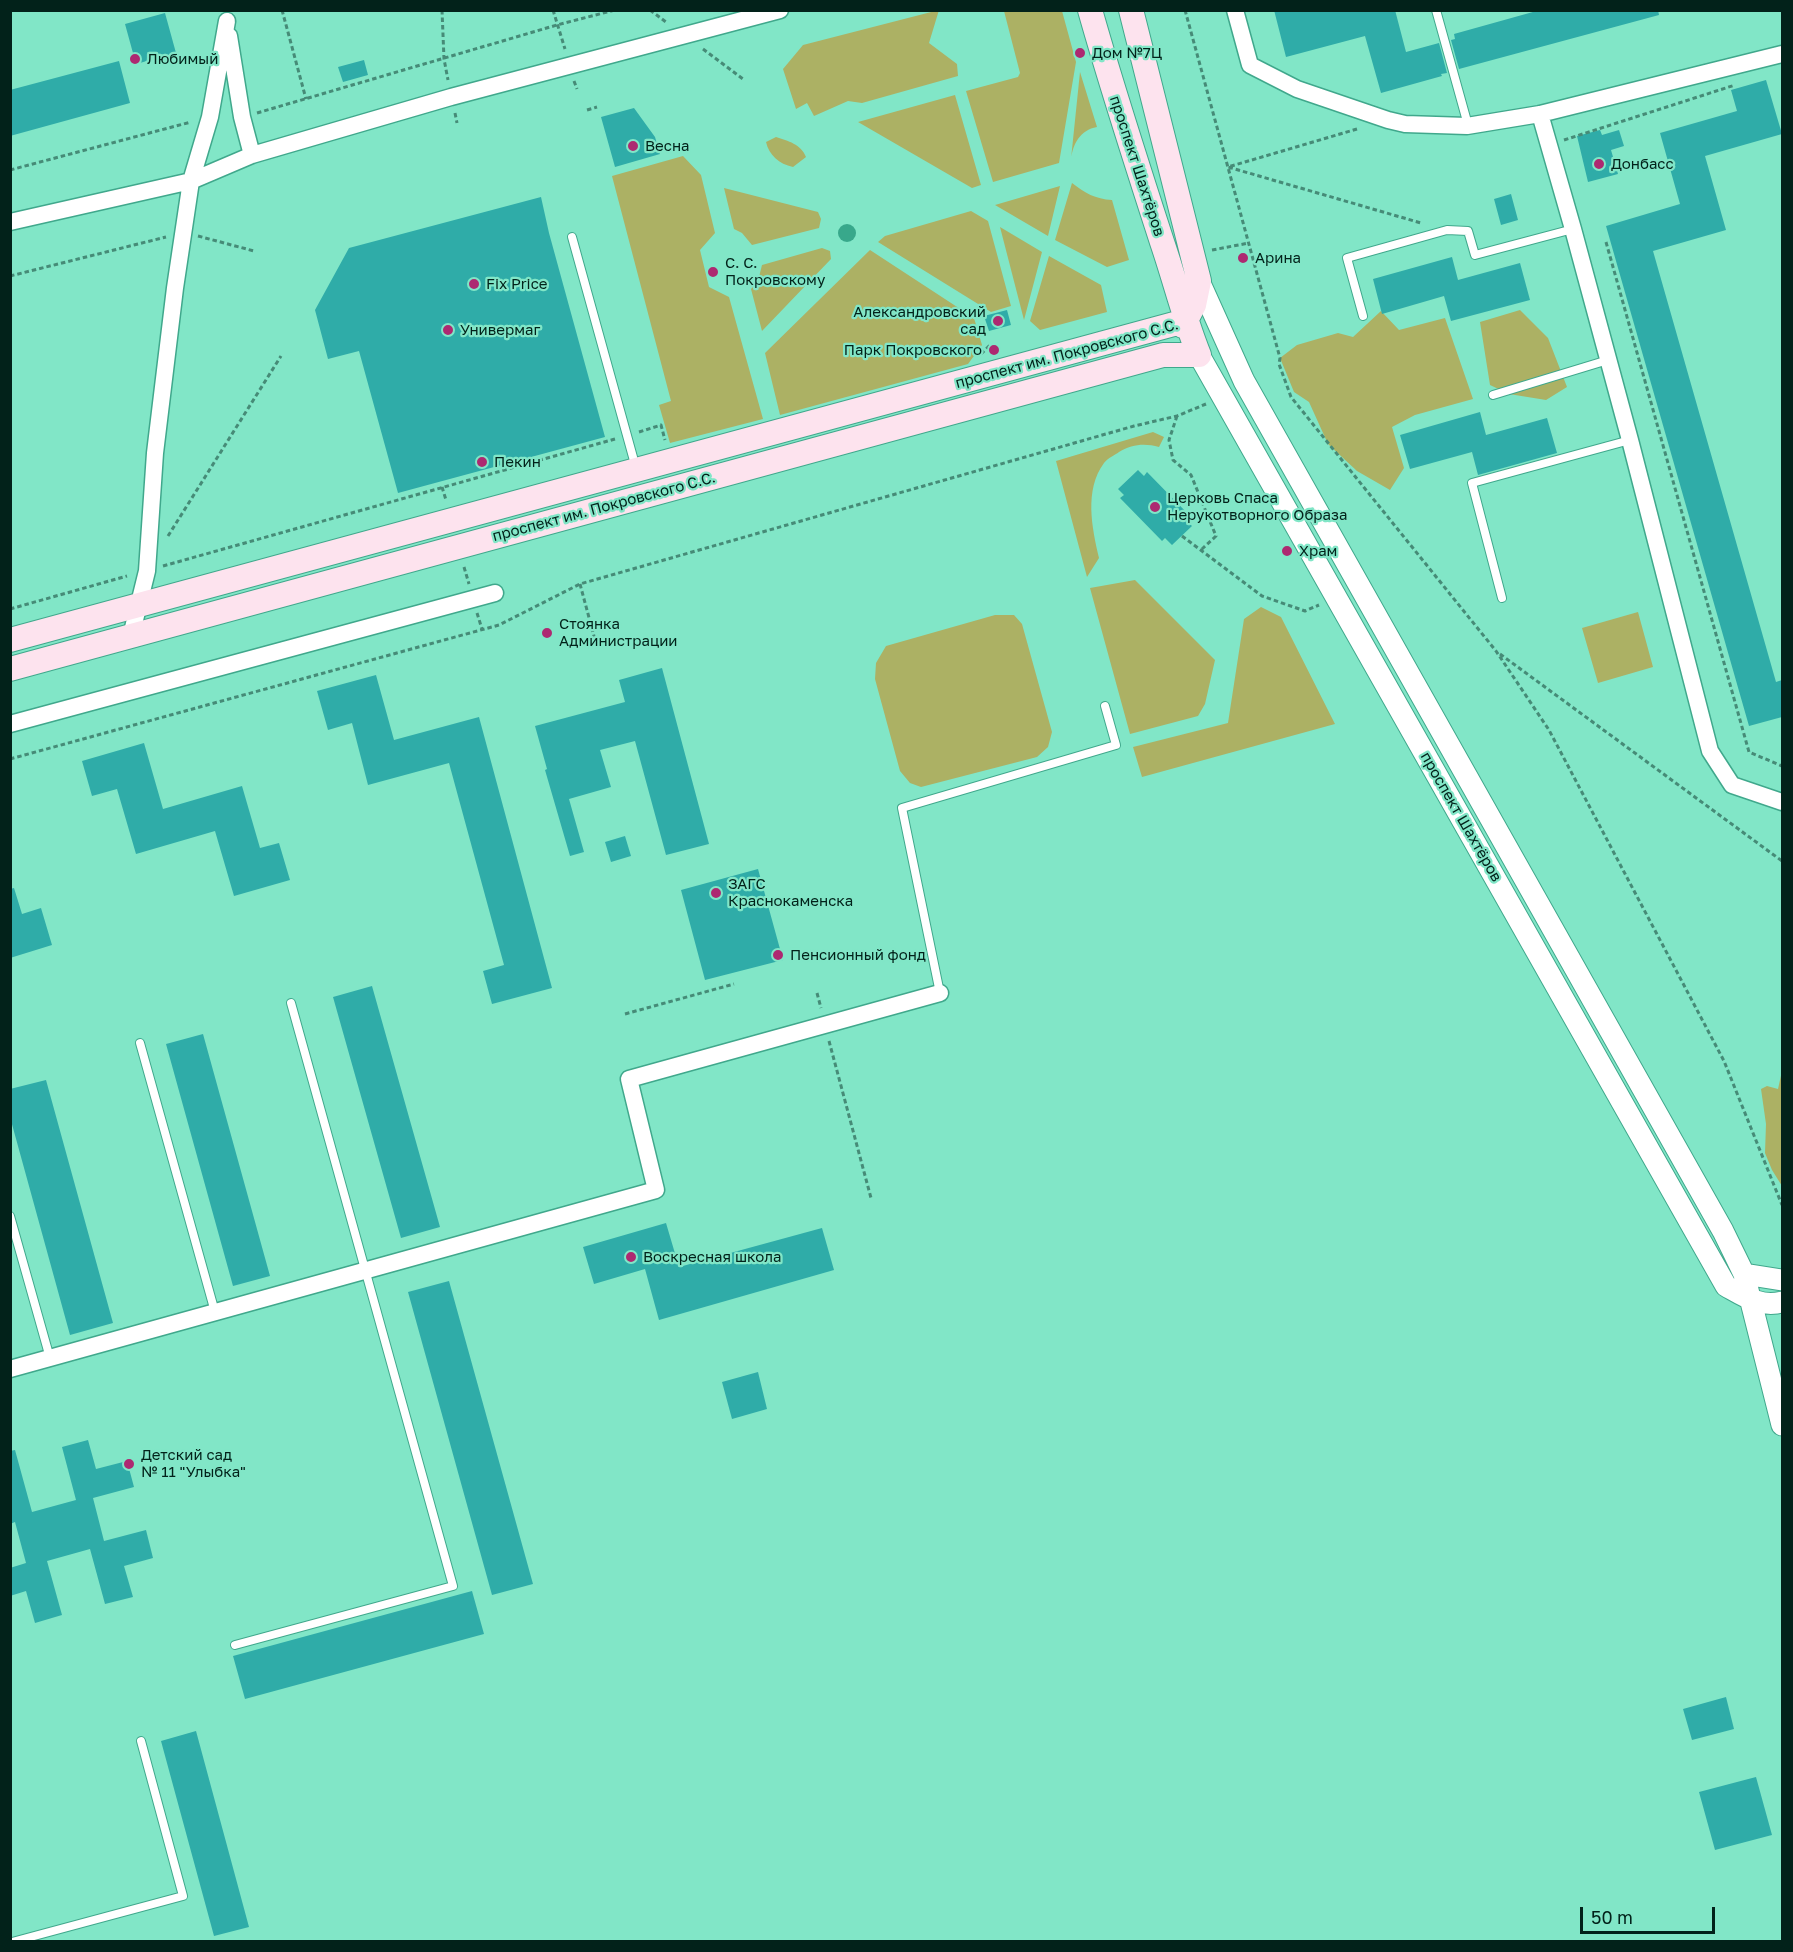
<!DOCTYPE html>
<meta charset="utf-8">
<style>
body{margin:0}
#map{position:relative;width:1793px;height:1952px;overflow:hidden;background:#81e6c7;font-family:"Golos Text",sans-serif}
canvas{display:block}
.frame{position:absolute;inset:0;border:12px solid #02221a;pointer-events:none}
.scale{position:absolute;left:1580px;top:1907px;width:135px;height:27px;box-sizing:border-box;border:3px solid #02221a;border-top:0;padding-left:8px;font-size:18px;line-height:21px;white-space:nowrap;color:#02221a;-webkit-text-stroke:4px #81e6c7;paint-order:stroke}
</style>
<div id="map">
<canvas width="1793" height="1952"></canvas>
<div class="frame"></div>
<div class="scale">50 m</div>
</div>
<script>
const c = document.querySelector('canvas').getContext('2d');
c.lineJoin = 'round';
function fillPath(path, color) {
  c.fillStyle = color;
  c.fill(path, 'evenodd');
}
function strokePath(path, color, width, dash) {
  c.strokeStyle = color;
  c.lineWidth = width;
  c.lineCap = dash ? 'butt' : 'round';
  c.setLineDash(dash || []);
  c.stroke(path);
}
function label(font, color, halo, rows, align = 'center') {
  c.font = font + ' "Golos Text",sans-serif';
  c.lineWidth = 4.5;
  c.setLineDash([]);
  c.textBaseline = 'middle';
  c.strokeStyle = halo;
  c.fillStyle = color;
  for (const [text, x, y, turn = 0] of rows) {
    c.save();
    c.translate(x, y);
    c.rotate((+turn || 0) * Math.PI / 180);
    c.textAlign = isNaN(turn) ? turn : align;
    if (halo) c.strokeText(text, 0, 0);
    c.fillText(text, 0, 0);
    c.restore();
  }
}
fillPath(new Path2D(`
 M 939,10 L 929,43 L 957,64 L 958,76 L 862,103 L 848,101 L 814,116 L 807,103 L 796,109 L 783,69 L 803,45 Z
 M 1004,11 L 1062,11 L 1076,62 L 1059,163 L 993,182 L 966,91 L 1018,77 L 1020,73 Z
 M 1080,72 L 1097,127 C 1080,130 1073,144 1071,159 Z
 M 955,95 L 981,185 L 972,188 L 858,122 Z
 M 776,137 C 788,141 801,144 806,157 L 793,167 C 779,164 769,155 766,142 Z
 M 683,156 L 701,175 L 715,233 L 700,250 L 709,287 L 729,297 L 763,419 L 670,443 L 659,405 L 671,401 L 612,176 Z
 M 1072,183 C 1085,193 1095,199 1112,200 L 1129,260 L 1107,267 L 1055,240 Z
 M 1060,186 L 1048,236 L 995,205 Z
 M 724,188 L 818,212 L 821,219 L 819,228 L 752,245 L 742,233 L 734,229 Z
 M 971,211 L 988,221 L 1011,306 L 991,312 L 878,242 L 885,236 Z
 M 1000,227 L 1042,252 L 1024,320 Z
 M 822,248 L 830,251 L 831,259 L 762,331 L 751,289 L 758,281 L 762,265 Z
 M 870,250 L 974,318 L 982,345 L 968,364 L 780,415 L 765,353 Z
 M 1049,256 L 1101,285 L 1107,312 L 1040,330 L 1030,321 Z
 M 1520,310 L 1548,338 L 1567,387 L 1546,400 L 1509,394 L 1490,385 L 1480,322 Z
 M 1381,311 L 1399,330 L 1445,318 L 1473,399 L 1415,415 L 1392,427 L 1404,468 L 1390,490 L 1357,471 L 1328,444 L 1309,402 L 1294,392 L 1280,358 L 1297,345 L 1338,333 L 1353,337 Z
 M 1153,432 L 1164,437 L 1159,447 C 1145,443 1132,444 1119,452 C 1115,455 1108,458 1104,463 C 1084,490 1092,528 1099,558 L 1087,577 L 1056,461 Z
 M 1135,580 L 1215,660 L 1205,704 L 1198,716 L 1130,734 L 1090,588 Z
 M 1261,607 L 1281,617 L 1335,724 L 1142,777 L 1133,747 L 1228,723 L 1244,619 Z
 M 1638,612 L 1653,667 L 1598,683 L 1582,628 Z
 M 995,615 L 1014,615 L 1022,624 L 1052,732 L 1048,747 L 1037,757 L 921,787 L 910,783 L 900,771 L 875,679 L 876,663 L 886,646 Z
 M 1782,1071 L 1782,1186 L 1772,1170 L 1765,1153 L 1766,1124 L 1761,1089 L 1767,1086 L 1778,1089 Z`), '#acb164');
fillPath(new Path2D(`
 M838 233a9 9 0 1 1 18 0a9 9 0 1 1-18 0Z`), '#38a88b');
fillPath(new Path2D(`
 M 1274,10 L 1395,10 L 1406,52 L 1439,43 L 1447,73 L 1441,74 L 1442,76 L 1381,93 L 1365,36 L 1286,57 Z
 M 1540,10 L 1658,10 L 1659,15 L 1459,69 L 1451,40 L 1455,39 L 1454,34 Z
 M 165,13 L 176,53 L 136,64 L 125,24 Z
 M 364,60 L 368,75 L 343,82 L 338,67 Z
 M 119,61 L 130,103 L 10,136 L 10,90 Z
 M 1766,80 L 1782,134 L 1705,156 L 1726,230 L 1653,251 L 1776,682 L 1782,680 L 1782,717 L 1749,726 L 1606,226 L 1680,204 L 1660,133 L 1737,111 L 1731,90 Z
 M 634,108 L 655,137 L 660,154 L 615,167 L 601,117 Z
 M 1600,130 L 1602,135 L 1619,130 L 1624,146 L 1611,150 L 1618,174 L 1588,182 L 1577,136 Z
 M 1511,194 L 1518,220 L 1501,225 L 1494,199 Z
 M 541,197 L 549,233 L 605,437 L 398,493 L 359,351 L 328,359 L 315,310 L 349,248 Z
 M 1452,257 L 1458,280 L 1520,263 L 1530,300 L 1451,321 L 1444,296 L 1382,314 L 1373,279 Z
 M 1007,310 L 1011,325 L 989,331 L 984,316 Z
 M 1480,412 L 1486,435 L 1547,418 L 1557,453 L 1478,475 L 1472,452 L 1410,469 L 1400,435 Z
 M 1138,470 L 1144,476 L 1147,472 L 1189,515 L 1185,519 L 1192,526 L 1172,545 L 1165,538 L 1162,541 L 1120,498 L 1124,495 L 1118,489 Z
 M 662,668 L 709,844 L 666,855 L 635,741 L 600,750 L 611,787 L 569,799 L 584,852 L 570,856 L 545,770 L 547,769 L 535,726 L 625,702 L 619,680 Z
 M 376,675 L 394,740 L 479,717 L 552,988 L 492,1004 L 483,971 L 504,965 L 449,763 L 368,785 L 352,723 L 328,730 L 317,691 Z
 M 144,743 L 163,809 L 242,786 L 260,848 L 279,843 L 290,880 L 234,896 L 215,831 L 136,854 L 117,789 L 92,796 L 82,761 Z
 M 625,836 L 631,856 L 611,862 L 605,842 Z
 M 758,869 L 783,960 L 705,980 L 681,890 Z
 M 14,888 L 22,914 L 41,908 L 52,945 L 10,958 L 10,889 Z
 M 372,986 L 440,1227 L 401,1238 L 333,997 Z
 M 203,1034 L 270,1276 L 233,1286 L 166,1044 Z
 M 46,1080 L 113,1323 L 70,1335 L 10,1117 L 10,1089 Z
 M 666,1223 L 679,1267 L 822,1228 L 834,1270 L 659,1320 L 645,1269 L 594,1284 L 583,1247 Z
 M 449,1281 L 533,1584 L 492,1595 L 408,1292 Z
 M 758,1372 L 767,1409 L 732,1419 L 722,1382 Z
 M 88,1440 L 96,1469 L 127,1461 L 134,1487 L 93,1498 L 104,1541 L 146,1530 L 153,1558 L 124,1566 L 133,1597 L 105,1604 L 90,1549 L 47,1561 L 62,1615 L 35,1623 L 26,1591 L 10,1596 L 10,1568 L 26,1563 L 15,1522 L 10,1524 L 10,1451 L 15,1450 L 32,1512 L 76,1500 L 62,1447 Z
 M 472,1591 L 484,1634 L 245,1699 L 233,1656 Z
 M 1726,1697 L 1734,1729 L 1692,1740 L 1683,1709 Z
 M 196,1731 L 249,1927 L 214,1936 L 161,1741 Z
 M 1756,1777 L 1772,1835 L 1715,1850 L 1699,1792 Z`), '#2faca8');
const service = new Path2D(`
 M 1436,10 L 1468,125
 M 572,237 L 636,468
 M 1363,316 L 1347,258 L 1447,230 L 1468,231 L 1475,255 L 1573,229
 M 1493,395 L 1608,360
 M 1502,598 L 1472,483 L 1630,440
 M 940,993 L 902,808 L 1116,745 L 1105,706
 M 140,1043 L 215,1312
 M 10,1216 L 50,1358
 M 235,1645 L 453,1586 L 291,1003
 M 12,1942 L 183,1896 L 141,1741`);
const minor = new Path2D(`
 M 1235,10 L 1250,65 L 1297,89 L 1388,120 L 1405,124 L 1467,126 L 1540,114 L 1782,54
 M 229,36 L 242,117 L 252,155
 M 1540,114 L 1573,229 L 1630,440 L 1710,751 L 1732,785 L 1782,802
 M 10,222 L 191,181 L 210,117 L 227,21
 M 131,636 L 147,571 L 155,453 L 175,288 L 191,181 L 252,155 L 451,97 L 780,10
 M 10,724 L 495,593
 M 10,1369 L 656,1190 L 629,1079 L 940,993`);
const tertiary = new Path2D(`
 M 1199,281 L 1244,381 L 1723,1231 L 1744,1274 L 1782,1425
 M 1199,355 L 1726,1286 C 1744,1296 1761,1308 1782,1302
 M 1744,1274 L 1782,1280`);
const secondary = new Path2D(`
 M 1131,10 L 1199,281 L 1194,305 L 1183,326
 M 10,640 L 1185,321
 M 10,669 L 1163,355 L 1199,355 C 1184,318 1175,280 1162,242 C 1137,165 1112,88 1090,10`);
strokePath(service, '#40a88c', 10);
strokePath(minor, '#40a88c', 19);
strokePath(tertiary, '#40a88c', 23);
strokePath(secondary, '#40a88c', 26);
strokePath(new Path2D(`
 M 282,10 L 306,99
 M 442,10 L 444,59 L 448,80
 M 553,10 L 565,49
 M 650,10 L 666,22
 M 1185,10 L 1280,358 L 1279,364 L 1291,397 L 1496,651 L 1549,730 L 1724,1061 L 1782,1205
 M 703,49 L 743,79
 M 574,81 L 577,89
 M 587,110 L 597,107
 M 257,113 L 557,25 L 615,10
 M 455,113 L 457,123
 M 1357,129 L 1228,167 L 1421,223
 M 1564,140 L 1735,85
 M 10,170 L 191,122
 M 198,236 L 254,251
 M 1606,242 L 1749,752 L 1782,766
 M 1212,250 L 1249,243
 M 10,276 L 166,237
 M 981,354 L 991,344
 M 1177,416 L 1169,440 L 1173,460 L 1191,475 L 1216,536 L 1202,549
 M 639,432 L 661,425 L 665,440
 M 442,487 L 446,500
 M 168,536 L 281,356
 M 1182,536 L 1262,596 L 1305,611 L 1319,605
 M 163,566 L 615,439
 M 464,567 L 469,584
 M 580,584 L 595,640 L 599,639
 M 10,609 L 127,576
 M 477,613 L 482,629
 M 1500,654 L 1782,861
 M 10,759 L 499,625 L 580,584 L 1134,426 L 1177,416 L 1206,404
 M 817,993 L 821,1008
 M 625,1014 L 734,984
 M 829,1041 L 871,1198`), '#468b77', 3, [4.5, 3]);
strokePath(service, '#fff', 8);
strokePath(minor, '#fff', 16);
strokePath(tertiary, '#fff', 21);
strokePath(secondary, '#fde3ee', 24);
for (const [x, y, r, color] of [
 [1080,53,6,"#ad2971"],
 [135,59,6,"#ad2971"],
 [633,146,6,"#ad2971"],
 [1599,164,6,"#ad2971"],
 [1243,258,6,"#ad2971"],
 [713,272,6,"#ad2971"],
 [474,284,6,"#ad2971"],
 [998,321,6,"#ad2971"],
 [448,330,6,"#ad2971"],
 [994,350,6,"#ad2971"],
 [482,462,6,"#ad2971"],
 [1155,507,6,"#ad2971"],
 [1287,551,6,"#ad2971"],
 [547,633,6,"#ad2971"],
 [716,893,6,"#ad2971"],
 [778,955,6,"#ad2971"],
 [631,1257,6,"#ad2971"],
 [129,1464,6,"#ad2971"]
]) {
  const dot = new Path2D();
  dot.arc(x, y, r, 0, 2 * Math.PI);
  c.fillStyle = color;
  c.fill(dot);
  strokePath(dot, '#81e6c7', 2);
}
label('15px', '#02221a', '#81e6c7', [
 ["Дом №7Ц",1092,53],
 ["Любимый",147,59],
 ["Весна",645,146],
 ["Донбасс",1611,164],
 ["Арина",1255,258],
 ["С. С.",725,263],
 ["Покровскому",725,280],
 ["Fix Price",486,284],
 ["Александровский",986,312,"right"],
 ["сад",986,329,"right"],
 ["Универмаг",460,330],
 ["Парк Покровского",982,350,"right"],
 ["Пекин",494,462],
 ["Церковь Спаса",1167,498],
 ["Нерукотворного Образа",1167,515],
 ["Храм",1299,551],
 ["Стоянка",559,624],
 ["Администрации",559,641],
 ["ЗАГС",728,884],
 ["Краснокаменска",728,901],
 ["Пенсионный фонд",790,955],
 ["Воскресная школа",643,1257],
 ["Детский сад",141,1455],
 ["№ 11 \"Улыбка\"",141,1472]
], 'left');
label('15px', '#02221a', '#81e6c7', [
 ["проспект Шахтёров",1137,166,72],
 ["проспект им. Покровского С.С.",1067,354,-15],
 ["проспект им. Покровского С.С.",604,507,-15],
 ["проспект Шахтёров",1461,817,60]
]);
</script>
